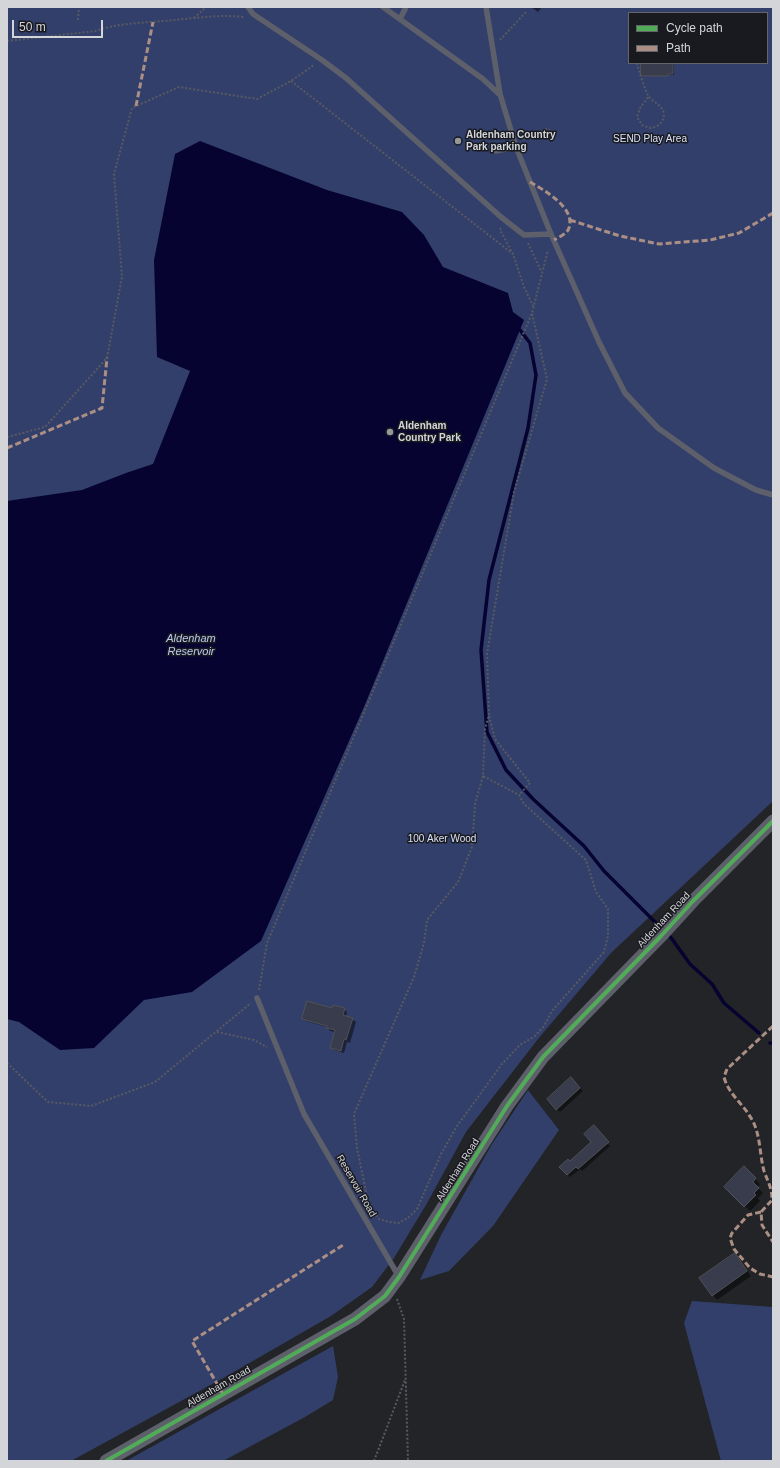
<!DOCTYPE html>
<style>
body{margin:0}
#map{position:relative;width:780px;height:1468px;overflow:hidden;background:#222427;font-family:Helvetica,sans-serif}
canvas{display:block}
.frame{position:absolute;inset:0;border:8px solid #d4d5d9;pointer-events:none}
.legend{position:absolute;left:628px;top:12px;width:140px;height:52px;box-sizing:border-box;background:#181a1f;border:1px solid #636569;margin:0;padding:5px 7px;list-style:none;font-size:12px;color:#d4d5d9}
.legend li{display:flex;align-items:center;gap:8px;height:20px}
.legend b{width:20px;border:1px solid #636569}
.scale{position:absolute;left:12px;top:20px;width:91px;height:18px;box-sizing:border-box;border:2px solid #d4d5d9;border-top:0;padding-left:5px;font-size:12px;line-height:14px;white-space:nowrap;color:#d4d5d9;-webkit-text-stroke:3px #181a1f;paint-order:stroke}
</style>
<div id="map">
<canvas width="780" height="1468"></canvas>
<div class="frame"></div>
<ul class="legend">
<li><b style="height:5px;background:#51ab58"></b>Cycle path</li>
<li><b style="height:5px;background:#ac8f84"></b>Path</li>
</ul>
<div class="scale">50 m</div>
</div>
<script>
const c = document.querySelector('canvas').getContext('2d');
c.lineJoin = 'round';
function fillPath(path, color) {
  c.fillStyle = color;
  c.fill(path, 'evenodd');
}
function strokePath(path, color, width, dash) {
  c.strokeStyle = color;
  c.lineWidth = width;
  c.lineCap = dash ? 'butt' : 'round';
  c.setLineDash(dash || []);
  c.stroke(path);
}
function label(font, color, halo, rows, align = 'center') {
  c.font = font + ' Helvetica,sans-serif';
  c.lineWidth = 3;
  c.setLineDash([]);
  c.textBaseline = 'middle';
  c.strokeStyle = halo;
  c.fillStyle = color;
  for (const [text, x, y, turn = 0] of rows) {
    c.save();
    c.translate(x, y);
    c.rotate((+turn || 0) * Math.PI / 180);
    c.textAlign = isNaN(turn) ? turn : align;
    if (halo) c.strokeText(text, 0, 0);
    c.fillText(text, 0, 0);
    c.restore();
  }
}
fillPath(new Path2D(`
 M 7,7 L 773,7 L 773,801 L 611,953 L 538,1039 L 466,1132 L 426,1205 L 394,1258 L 372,1287 L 331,1316 L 225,1377 L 71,1461 L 7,1461 ZM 629,13 L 767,13 L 767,63 L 629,63 Z
 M 528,1090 L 559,1130 L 493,1226 L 449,1271 L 420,1280 L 441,1235 L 492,1144 Z
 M 692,1301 L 773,1307 L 773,1461 L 721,1461 L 684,1323 Z
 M 333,1346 L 338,1377 L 333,1400 L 305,1417 L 223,1461 L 126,1461 Z`), '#333f6b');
fillPath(new Path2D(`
 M 200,141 L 327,190 L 402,212 L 424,235 L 443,267 L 508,293 L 513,312 L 524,320 L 364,707 L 261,941 L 192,992 L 144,1000 L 94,1048 L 60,1050 L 19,1022 L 7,1019 L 7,501 L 82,490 L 126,473 L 153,464 L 190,371 L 157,357 L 154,260 L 175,154 Z`), '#070330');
fillPath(new Path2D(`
 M 531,7 L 542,7 L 538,12 Z
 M 642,63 L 674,63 L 674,75 L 668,75 L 668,76 L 643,76 L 642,75 Z
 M 344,1009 L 347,1012 L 346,1017 L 352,1019 L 356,1022 L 350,1043 L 347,1042 L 344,1053 L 334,1050 L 331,1047 L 335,1032 L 330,1031 L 327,1027 L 306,1021 L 303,1018 L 333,1010 Z
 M 571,1079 L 583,1091 L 560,1112 L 549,1100 Z
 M 596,1130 L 610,1146 L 582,1171 L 580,1169 L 570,1177 L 561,1167 L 570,1162 L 592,1142 Z
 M 744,1168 L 760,1184 L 757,1187 L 763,1193 L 758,1198 L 760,1201 L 750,1211 L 725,1187 Z
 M 735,1254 L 751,1276 L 717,1300 L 713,1295 Z`), '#0007');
strokePath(new Path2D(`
 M 520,330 L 530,343 L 536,375 L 528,428 L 489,580 L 481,650 L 487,732 L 506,770 L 533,799 L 584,846 L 604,871 L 663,930
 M 668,934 L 672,939 L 690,964 L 712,984 L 724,1003 L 759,1033
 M 770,1043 L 773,1043`), '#070330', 3.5);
const building = new Path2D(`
 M 641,63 L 673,63 L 673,74 L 668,74 L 668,76 L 641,76 Z
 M 307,1001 L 332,1008 L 333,1005 L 345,1008 L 343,1015 L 353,1018 L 346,1040 L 344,1039 L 341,1051 L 330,1048 L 335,1030 L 326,1028 L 327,1026 L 302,1019 Z
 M 571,1077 L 580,1088 L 556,1110 L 547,1099 Z
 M 594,1125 L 609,1142 L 578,1169 L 576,1167 L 567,1175 L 559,1167 L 568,1159 L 570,1161 L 591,1142 L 584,1134 Z
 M 744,1166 L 756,1178 L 753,1182 L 759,1188 L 754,1193 L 756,1195 L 744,1207 L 724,1187 Z
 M 735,1253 L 747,1271 L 712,1296 L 699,1278 Z`);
fillPath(building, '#393c4c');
strokePath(building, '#505154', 1);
strokePath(new Path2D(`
 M 194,18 L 206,7
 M 78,20 L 79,7
 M 500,40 L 526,12
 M 7,41 L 96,31 C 117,23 142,23 163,21 C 190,19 217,14 244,17
 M 637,63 C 638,69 646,93 649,97 C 654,103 661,104 664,113 C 664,122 659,127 650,128 L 642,125 L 637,117 L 640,108 L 649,96
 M 291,81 L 513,254
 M 523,139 L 547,129 L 553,132
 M 501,228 L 500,230 L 513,254 L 524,287 L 533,306
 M 528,243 L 542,273
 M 7,437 L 45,427 L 107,358 L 122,277 L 114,174 L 132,108 L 179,87 L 257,99 L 291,81 L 314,65
 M 489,716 L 495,739 L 530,783 L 519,795
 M 483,776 L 475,804 L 472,847 L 458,882 L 427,920 L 424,943 L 414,977 L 354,1114 L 357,1148 L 369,1206 L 379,1219 L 389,1222 L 399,1223 L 409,1217 L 417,1209 L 441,1154 L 457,1126 L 502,1064 L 520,1045 L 535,1036 L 544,1026 L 552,1011 L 604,952 L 608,936 L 608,909 L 596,892 L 586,860 L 524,804 L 519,795 L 483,776 L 485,729 L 489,715 L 487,654 L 514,492 L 547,379 L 532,313
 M 259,990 L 267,943 L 532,313 L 548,250
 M 217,1032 L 254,1040 L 267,1047
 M 7,1063 L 48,1102 L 91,1106 L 155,1082 L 251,1003
 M 397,1299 L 404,1319 L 408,1461
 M 374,1461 L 405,1380`), '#585a61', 2, [2, 2]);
strokePath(new Path2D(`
 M 248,7 L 253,14 L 322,60 L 346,78 L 501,217 L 524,235 L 551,234
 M 383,7 L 483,79 L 499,94
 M 486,7 L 500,94 L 516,147 L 551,234 L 599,342 L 625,393 L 658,428 L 714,468 L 756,490 L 773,495
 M 400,19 L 406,7
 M 496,151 L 516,147
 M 257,998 L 304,1114 L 399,1277`), '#5d606a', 5.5);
strokePath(new Path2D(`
 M 106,1461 L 355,1319 L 385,1296 L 399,1277 L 507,1106 L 543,1057 L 661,936 L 693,901 L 773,821`), '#5d606a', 13);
strokePath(new Path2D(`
 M 136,106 L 153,22
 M 530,182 C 544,190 576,208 569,228 C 567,234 559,237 554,240
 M 570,220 L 620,236 L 659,244 L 710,240 L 739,233 L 773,213
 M 7,448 L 102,408 L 107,358
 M 773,1026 L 727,1069 L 724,1077 C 728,1093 741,1102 749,1115 C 761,1131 759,1153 764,1171 C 768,1182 772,1188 772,1200 L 761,1212 L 762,1225 L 773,1242
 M 761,1212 L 748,1215 L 732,1233 L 730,1238 L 734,1249 L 750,1268 L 760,1274 L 773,1277
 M 223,1394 L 192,1341 L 343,1245`), '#ac8f84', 3, [6, 3]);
strokePath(new Path2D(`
 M 106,1461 L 355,1319 L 385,1296 L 399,1277 L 507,1106 L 543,1057 L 661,936 L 693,901 L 773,821`), '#51ab58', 4);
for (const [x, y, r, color] of [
 [458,141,4,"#96979b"],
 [390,432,4,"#96979b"]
]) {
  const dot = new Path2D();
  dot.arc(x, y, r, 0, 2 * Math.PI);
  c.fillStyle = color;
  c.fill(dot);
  strokePath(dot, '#181a1f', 1.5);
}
label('bold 10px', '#d4d5d9', '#181a1f', [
 ["Aldenham Country",466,135],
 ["Park parking",466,147],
 ["Aldenham",398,426],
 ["Country Park",398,438]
], 'left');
label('10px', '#dce3f8', '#181a1f', [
 ["SEND Play Area",650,139],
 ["100 Aker Wood",442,839]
]);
label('10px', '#d4d5d9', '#181a1f', [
 ["Aldenham Road",664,920,-47],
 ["Aldenham Road",458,1170,-58],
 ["Reservoir Road",356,1186,60],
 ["Aldenham Road",219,1387,-30]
]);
label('italic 11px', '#bbc8f2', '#181a1f', [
 ["Aldenham",191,639],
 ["Reservoir",191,652]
]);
</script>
